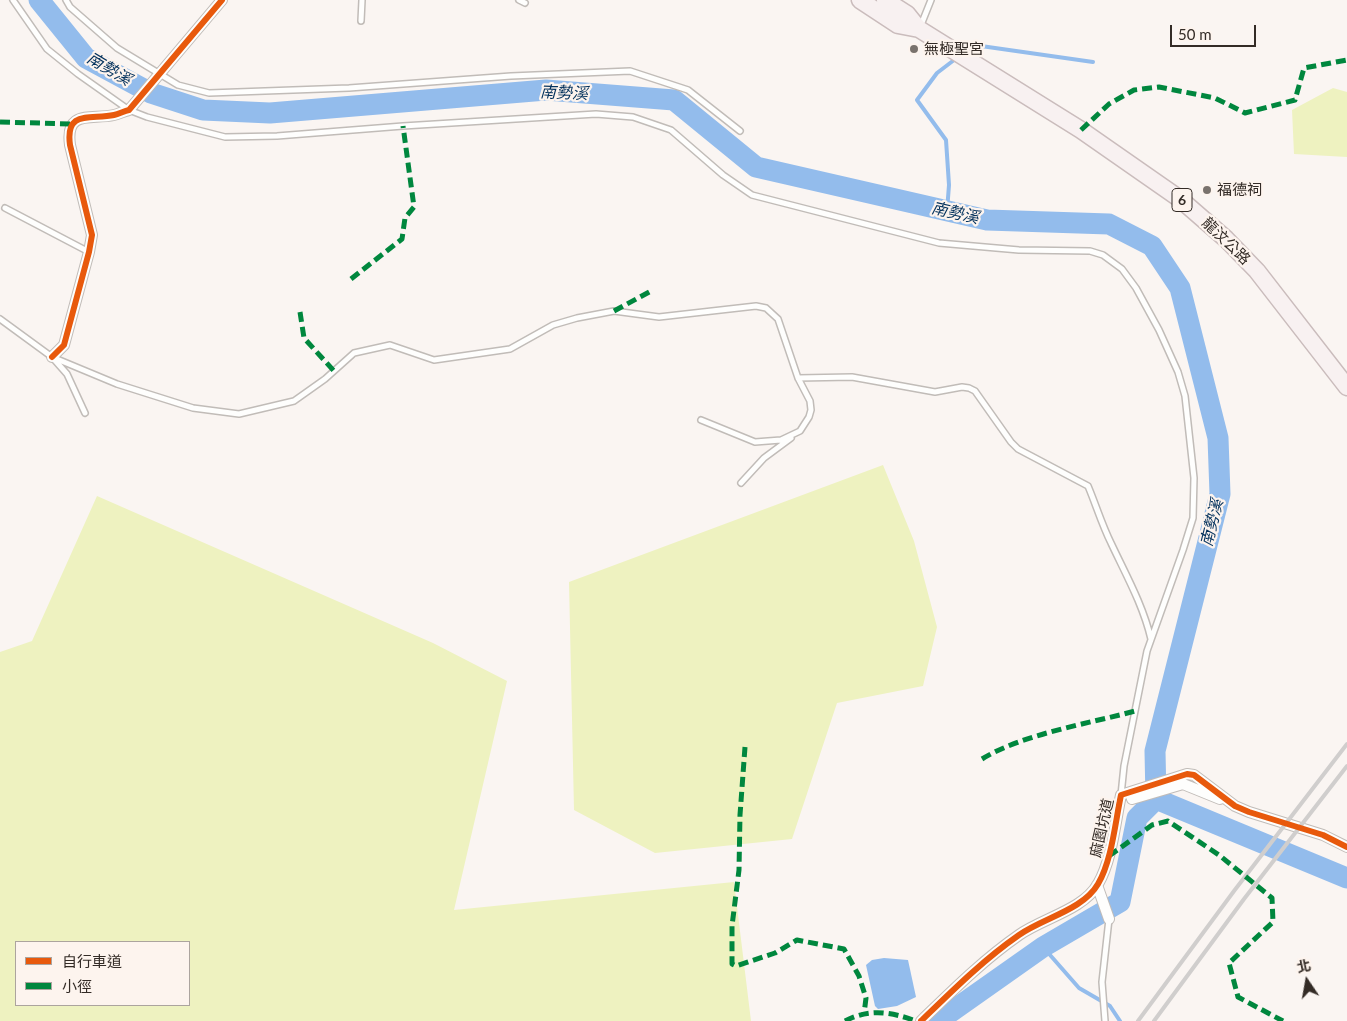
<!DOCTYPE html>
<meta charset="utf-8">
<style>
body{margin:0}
#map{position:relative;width:1347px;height:1021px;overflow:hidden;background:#faf5f2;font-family:Lato,"Noto Sans TC",sans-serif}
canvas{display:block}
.legend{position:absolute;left:15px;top:941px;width:175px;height:65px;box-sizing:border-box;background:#fdf4ee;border:1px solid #aca49e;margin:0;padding:6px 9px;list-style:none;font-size:15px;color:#332b26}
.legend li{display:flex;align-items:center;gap:10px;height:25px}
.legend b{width:25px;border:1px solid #aca49e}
.north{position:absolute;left:1282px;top:956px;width:50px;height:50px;-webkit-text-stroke:4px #fdf4ee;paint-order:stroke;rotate:348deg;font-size:14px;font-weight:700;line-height:20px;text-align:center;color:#332b26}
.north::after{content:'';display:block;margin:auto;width:18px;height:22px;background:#332b26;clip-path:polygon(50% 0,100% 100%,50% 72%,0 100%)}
.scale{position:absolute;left:1170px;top:25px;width:86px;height:22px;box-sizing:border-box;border:2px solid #332b26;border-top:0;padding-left:6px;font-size:15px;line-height:18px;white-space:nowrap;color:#332b26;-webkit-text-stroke:4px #fdf4ee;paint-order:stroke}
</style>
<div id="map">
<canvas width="1347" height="1021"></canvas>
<ul class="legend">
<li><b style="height:6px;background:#e8590c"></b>自行車道</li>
<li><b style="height:6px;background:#00873e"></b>小徑</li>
</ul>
<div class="north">北</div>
<div class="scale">50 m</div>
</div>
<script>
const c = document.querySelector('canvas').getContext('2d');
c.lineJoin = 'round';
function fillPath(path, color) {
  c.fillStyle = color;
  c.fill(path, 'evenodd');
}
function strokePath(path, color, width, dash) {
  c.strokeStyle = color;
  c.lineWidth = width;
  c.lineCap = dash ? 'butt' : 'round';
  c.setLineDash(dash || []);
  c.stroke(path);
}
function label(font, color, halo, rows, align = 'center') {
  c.font = font + ' Lato,"Noto Sans TC",sans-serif';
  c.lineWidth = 4.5;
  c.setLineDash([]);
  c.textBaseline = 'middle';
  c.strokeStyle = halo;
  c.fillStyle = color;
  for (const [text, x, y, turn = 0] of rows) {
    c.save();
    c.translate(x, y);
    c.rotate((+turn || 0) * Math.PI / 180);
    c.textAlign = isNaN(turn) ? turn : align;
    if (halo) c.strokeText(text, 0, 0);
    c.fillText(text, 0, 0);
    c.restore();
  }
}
fillPath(new Path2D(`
 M 1333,88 L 1347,92 L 1347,157 L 1294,154 L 1292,110 Z
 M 883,465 L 914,541 L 937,627 L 923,686 L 837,703 L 792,839 L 655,853 L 574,810 L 569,582 Z
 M 97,496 L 433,643 L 507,681 L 454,910 L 734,882 L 751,1021 L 0,1021 L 0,652 L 32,641 ZM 16,942 L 189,942 L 189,1005 L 16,1005 Z`), '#eef2c0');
fillPath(new Path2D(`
 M 884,958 L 908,960 L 916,997 L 897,1006 L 878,1009 L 875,1006 L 866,965 L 872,960 Z`), '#93bcec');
strokePath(new Path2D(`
 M 966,52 L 974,45 L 1093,62
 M 947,211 L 949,185 L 946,140 L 917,100 L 937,73 L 958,57
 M 1043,947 L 1079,988 L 1110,1006 L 1120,1021`), '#93bcec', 4);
strokePath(new Path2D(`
 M 39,0 L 86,58 L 151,93 L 203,110 L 270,113 L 546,90 L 674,100 L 756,167 L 987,220 L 1109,224 L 1152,246 L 1180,288 L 1218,438 L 1220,494 L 1155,751 L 1156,799 L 1347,878
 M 938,1021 L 1043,947 L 1120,902 L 1137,818 L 1156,799`), '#93bcec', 21);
const lane = new Path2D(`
 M 13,0 L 47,49 L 78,74 L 129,110 L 147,117 L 225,137 L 277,136 L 403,126 L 596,114 L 633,117 L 671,130 L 723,175 L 752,195 L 939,243 L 1019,250 L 1090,251 L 1103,255 L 1122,269 L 1136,288 L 1159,330 L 1178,372 L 1185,396 L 1194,478 L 1193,518 L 1183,550 L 1147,651 L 1124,766 L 1121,795
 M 66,0 L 70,7 L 117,48 L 178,85 L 209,93 L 349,88 L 511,76 L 630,71 L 688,90 L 740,131
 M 519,0 L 525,3
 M 361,21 L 362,0
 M 921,25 L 931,0
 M 5,208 L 89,252
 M 0,319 L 52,357 L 67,374 L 85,413
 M 52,357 L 117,384 L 193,408 L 239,414 L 294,401 L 325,379 L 354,353 L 390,345 L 434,360 L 510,349 L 553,325 L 577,318 L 614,311 L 659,317 L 756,306 L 766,308 L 778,319 L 798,378 L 810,401 L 811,410 L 809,417 L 800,431 L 781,440 L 755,442 L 701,420
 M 798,378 L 852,377 L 935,392 L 962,387 L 969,388 L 975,391 L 1011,442 L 1018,449 L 1088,486 C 1096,505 1102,525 1111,543 C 1126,575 1143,605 1151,639
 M 741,483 L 764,458 L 791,438
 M 1105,1021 L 1102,982 L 1109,919`);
const street = new Path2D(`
 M 52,357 L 64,345 L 89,252 L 92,235 L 70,145 C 65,109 91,120 114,115 C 119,114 124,111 129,110 L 222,0
 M 1132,799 L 1183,784 L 1220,799
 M 1097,885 L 1109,919
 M 921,1021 C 952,991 983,960 1019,935 C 1043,918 1083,910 1098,884 C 1112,860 1115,823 1121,795 L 1187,774 L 1194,775 L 1235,806 L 1249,812 L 1323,835 L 1347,847`);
const primary = new Path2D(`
 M 860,0 L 898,25 L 919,29 L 1081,130 L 1180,199 L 1226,239 L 1257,271 L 1347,387
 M 885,0 L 907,14 L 919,29`);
strokePath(lane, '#c1bcb8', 8);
strokePath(street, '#c1bcb8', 12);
strokePath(primary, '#cabcbc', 19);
strokePath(lane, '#fefefd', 5);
strokePath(street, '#fefefd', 10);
strokePath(primary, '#f8f1f1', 16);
strokePath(new Path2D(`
 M 1138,1021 L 1234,891 L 1347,744
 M 1154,1021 L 1244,899 L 1347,766`), '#d0cecd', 4);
strokePath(new Path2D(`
 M 0,122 L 72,124
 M 1081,130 L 1109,104 L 1134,90 L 1159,87 L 1215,98 L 1245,113 L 1295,100 L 1304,68 L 1347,60
 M 351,279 L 402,239 L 405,218 L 414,207 L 403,126
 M 614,311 L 653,290
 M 300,312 L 304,338 L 334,371
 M 745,747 L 740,815 L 739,870 L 732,926 L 732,964 L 736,966 L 775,953 L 797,940 L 844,949 L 859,976 L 866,998 L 864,1014
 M 982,759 C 1023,734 1087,724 1135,711
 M 1109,856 L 1152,825 L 1168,821 L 1219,855 L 1272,898 L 1273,922 L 1229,963 L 1238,997 L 1283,1021
 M 845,1021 C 870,1008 891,1012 916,1021`), '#00873e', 5, [10, 5]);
strokePath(new Path2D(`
 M 52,357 L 64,345 L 89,252 L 92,235 L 70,145 C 65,109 91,120 114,115 C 119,114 124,111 129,110 L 222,0
 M 921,1021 C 952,991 983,960 1019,935 C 1043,918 1083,910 1098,884 C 1112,860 1115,823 1121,795 L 1187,774 L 1194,775 L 1235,806 L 1249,812 L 1323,835 L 1347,847`), '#e8590c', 6);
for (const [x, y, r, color] of [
 [914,49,5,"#79726d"],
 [1207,190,5,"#79726d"]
]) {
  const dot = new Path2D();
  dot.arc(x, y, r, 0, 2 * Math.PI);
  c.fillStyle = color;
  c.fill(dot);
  strokePath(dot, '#fdf4ee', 2);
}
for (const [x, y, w] of [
 [1182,200,20]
]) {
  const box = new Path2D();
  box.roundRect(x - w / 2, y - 11.5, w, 23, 4);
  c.fillStyle = '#fdf4ee';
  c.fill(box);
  strokePath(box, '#332b26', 1);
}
label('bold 14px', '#332b26', null, [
 ["6",1182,200]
]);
label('15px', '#332b26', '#fdf4ee', [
 ["無極聖宮",924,49],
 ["福德祠",1217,190]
], 'left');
label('15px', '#332b26', '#fdf4ee', [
 ["龍汶公路",1226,241,44],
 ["麻園坑道",1102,828,-77]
]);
label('italic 16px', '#03315c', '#fdf4ee', [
 ["南勢溪",109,69,31],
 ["南勢溪",564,93,2],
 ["南勢溪",955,213,13],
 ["南勢溪",1212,523,-76]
]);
</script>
